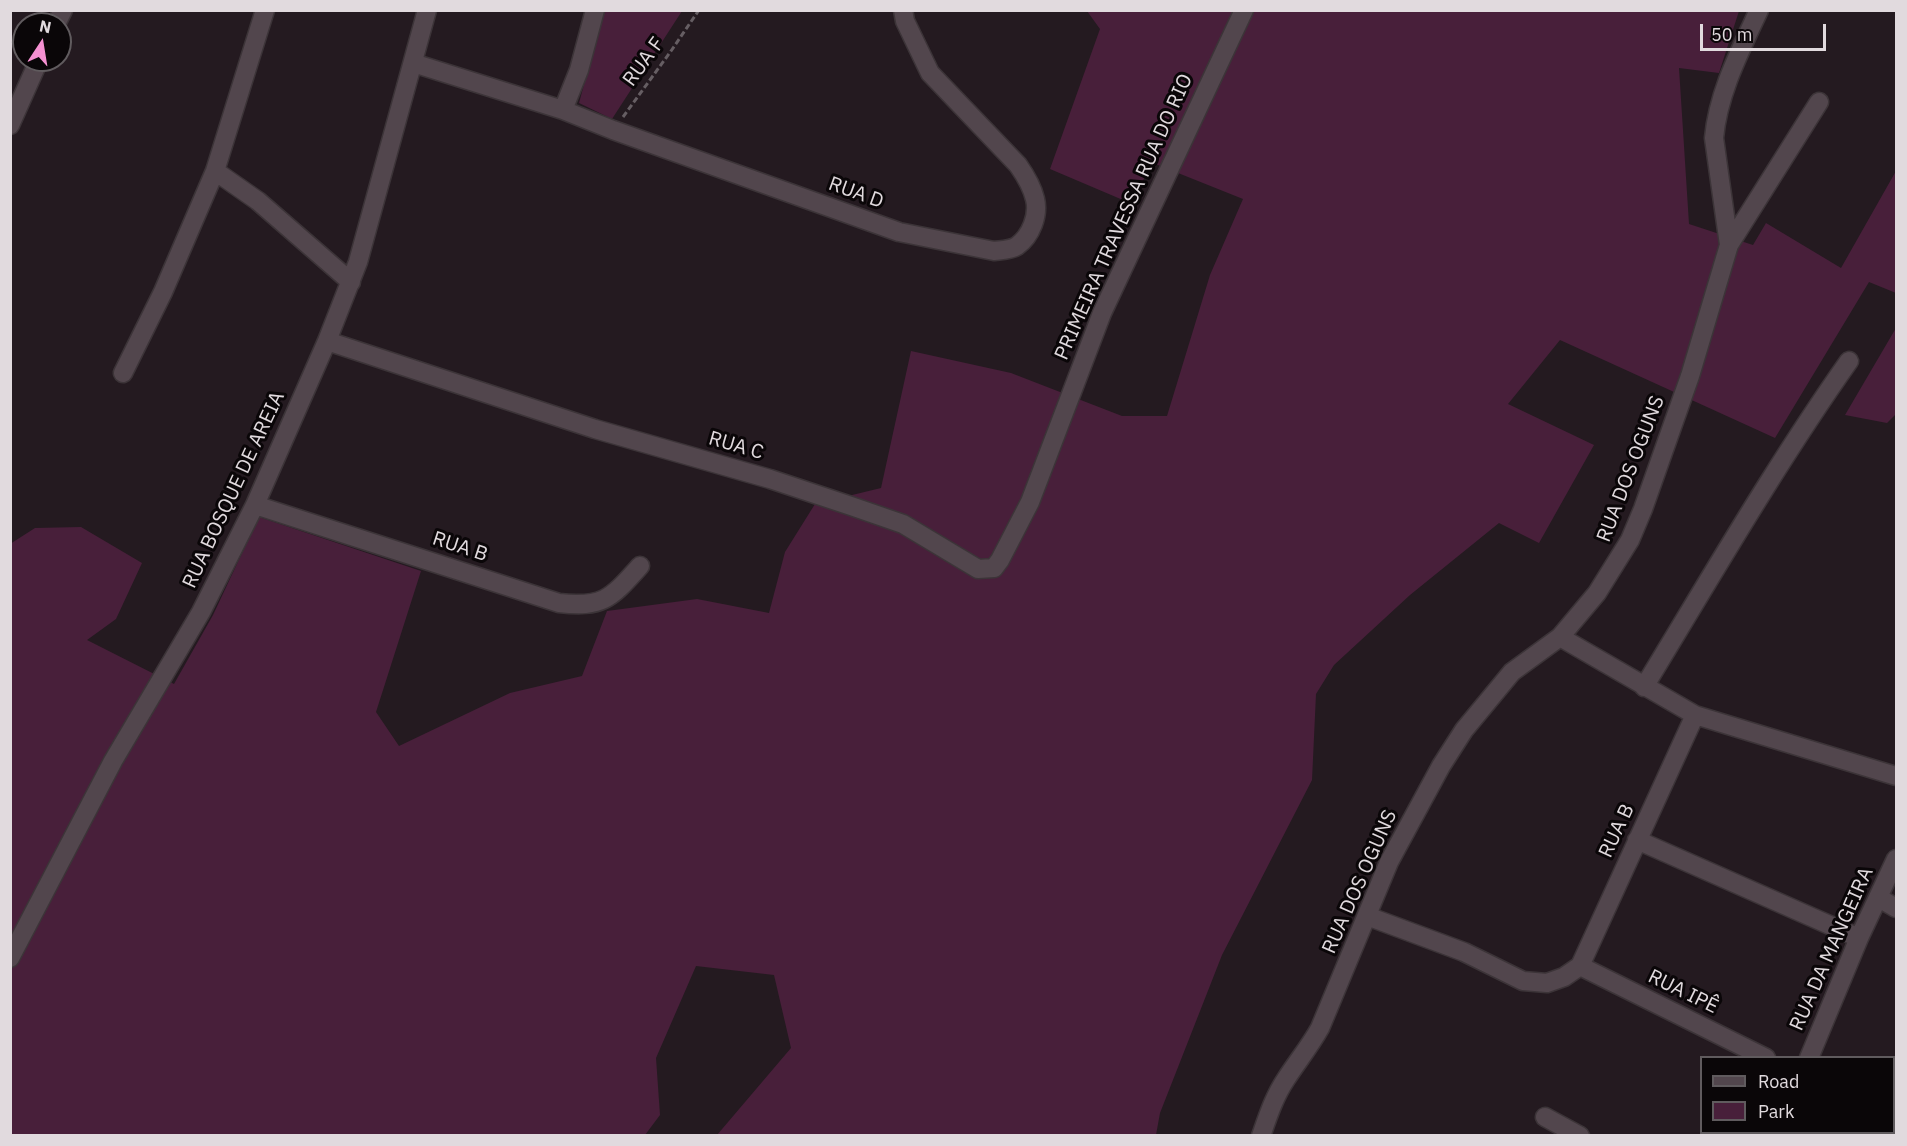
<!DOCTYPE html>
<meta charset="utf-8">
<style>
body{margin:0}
#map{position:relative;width:1907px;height:1146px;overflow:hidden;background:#241a20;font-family:"IBM Plex Sans",sans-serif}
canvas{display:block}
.frame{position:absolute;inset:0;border:12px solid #e1dade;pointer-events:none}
.legend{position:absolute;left:1700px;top:1056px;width:195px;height:78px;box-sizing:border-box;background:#0a0608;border:2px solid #605b5e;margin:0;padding:8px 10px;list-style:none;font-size:18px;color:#e1dade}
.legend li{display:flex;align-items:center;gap:12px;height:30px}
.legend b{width:30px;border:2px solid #605b5e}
.north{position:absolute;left:12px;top:12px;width:60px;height:60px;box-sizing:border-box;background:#0a0608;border:2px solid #605b5e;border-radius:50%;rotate:12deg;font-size:16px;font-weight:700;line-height:24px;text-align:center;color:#e1dade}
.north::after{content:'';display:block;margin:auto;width:21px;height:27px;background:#f590d1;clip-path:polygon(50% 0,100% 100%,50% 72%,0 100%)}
.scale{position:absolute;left:1700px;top:24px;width:126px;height:27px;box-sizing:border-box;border:3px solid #e1dade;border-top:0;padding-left:8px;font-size:18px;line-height:21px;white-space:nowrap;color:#e1dade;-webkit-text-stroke:4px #0a0608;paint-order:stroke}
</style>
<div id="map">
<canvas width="1907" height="1146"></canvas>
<div class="frame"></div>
<ul class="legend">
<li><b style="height:8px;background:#52464d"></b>Road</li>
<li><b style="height:16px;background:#481f3a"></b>Park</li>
</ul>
<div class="north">N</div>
<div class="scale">50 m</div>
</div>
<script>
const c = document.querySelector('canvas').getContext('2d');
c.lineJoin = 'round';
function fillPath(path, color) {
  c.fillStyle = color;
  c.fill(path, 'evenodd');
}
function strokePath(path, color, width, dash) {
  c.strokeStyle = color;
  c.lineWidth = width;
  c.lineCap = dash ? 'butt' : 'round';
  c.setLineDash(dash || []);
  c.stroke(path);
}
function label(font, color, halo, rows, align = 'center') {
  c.font = font + ' "IBM Plex Sans",sans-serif';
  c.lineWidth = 6;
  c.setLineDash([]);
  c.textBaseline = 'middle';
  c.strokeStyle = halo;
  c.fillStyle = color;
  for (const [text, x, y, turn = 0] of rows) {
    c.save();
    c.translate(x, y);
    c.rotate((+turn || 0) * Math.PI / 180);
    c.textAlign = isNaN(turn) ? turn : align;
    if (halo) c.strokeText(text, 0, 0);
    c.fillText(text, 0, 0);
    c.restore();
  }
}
fillPath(new Path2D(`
 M 604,11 L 682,11 L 612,119 L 579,103 Z
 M 1087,11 L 1739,11 L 1719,73 L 1679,68 L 1689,224 L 1753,245 L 1766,223 L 1841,268 L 1896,171 L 1896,293 L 1869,282 L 1775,438 L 1560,340 L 1508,404 L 1594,445 L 1539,543 L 1499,523 L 1410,595 L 1334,665 L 1316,694 L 1312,780 L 1222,955 L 1160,1113 L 1156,1135 L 717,1135 L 791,1048 L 774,975 L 696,966 L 656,1058 L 660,1115 L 645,1135 L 11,1136 L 10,544 L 35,528 L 81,527 L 142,563 L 116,619 L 87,640 L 174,684 L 213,615 L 259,517 L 421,571 L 376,712 L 399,746 L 510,693 L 582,676 L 607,611 L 697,599 L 769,613 L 785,552 L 815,504 L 881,488 L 911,351 L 1011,373 L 1122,416 L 1167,416 L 1210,275 L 1243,199 L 1153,163 L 1130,203 L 1050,169 L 1100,29 Z
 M 1896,328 L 1896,414 L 1887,423 L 1845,415 Z`), '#481f3a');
const street = new Path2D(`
 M 56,24 L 63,10
 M 413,63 L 563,110 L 613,130 L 899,232 L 994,251 C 1002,250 1011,250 1017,246 C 1031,236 1039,215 1035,199 C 1032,186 1025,175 1018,165 L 930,73 L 905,21 L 903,10
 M 563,110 L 579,70 L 595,10
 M 10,125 L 39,60
 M 215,171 L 258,201 L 351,282
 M 1729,245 L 1819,102
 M 327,341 L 595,429 L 770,479 L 851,506 L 903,524 L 978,569 L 994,568 L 1000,560 L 1030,502 L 1102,313 L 1244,10
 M 123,373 L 163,292 L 215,171 L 265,10
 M 255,505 L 559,603 C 604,608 611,598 640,566
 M 1560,637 L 1695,715 L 1896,776
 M 1644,687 C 1711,577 1775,466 1849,361
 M 1637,840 L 1859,938
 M 1879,898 L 1896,908
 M 1367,916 L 1464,952 L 1523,981 L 1547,983 L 1564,977 L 1580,966
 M 10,958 L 113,761 L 201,612 L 255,505 L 327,341 L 358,262 L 427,10
 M 1580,966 L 1695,715
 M 1580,966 L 1766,1058
 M 1809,1058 L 1859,938 L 1896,859
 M 1545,1117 L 1580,1136
 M 1894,1129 L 1896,1131
 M 1261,1136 C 1268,1116 1274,1097 1286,1079 C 1297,1062 1310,1046 1320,1028 L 1389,862 L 1441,766 L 1464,730 L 1512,672 L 1560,637 L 1597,593 L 1630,540 L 1643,509 L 1690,376 L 1729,245 L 1714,138 C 1718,93 1740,51 1759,10
 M 1861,1136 L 1862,1132`);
strokePath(street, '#3c3438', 21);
strokePath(new Path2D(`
 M 623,117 L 671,51 L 699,10`), '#665e63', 3, [6, 3]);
strokePath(street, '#52464d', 18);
label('20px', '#e1dade', '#0a0608', [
 ["RUA F",644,62,-54],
 ["RUA D",856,193,20],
 ["PRIMEIRA TRAVESSA RUA DO RIO",1124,217,-66],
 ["RUA C",736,446,16],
 ["RUA DOS OGUNS",1631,469,-69],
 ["RUA BOSQUE DE AREIA",234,490,-65],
 ["RUA B",460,547,18],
 ["RUA B",1617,831,-65],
 ["RUA DOS OGUNS",1360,882,-66],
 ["RUA DA MANGEIRA",1832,949,-66],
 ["RUA IPÊ",1683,992,26]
]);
</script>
